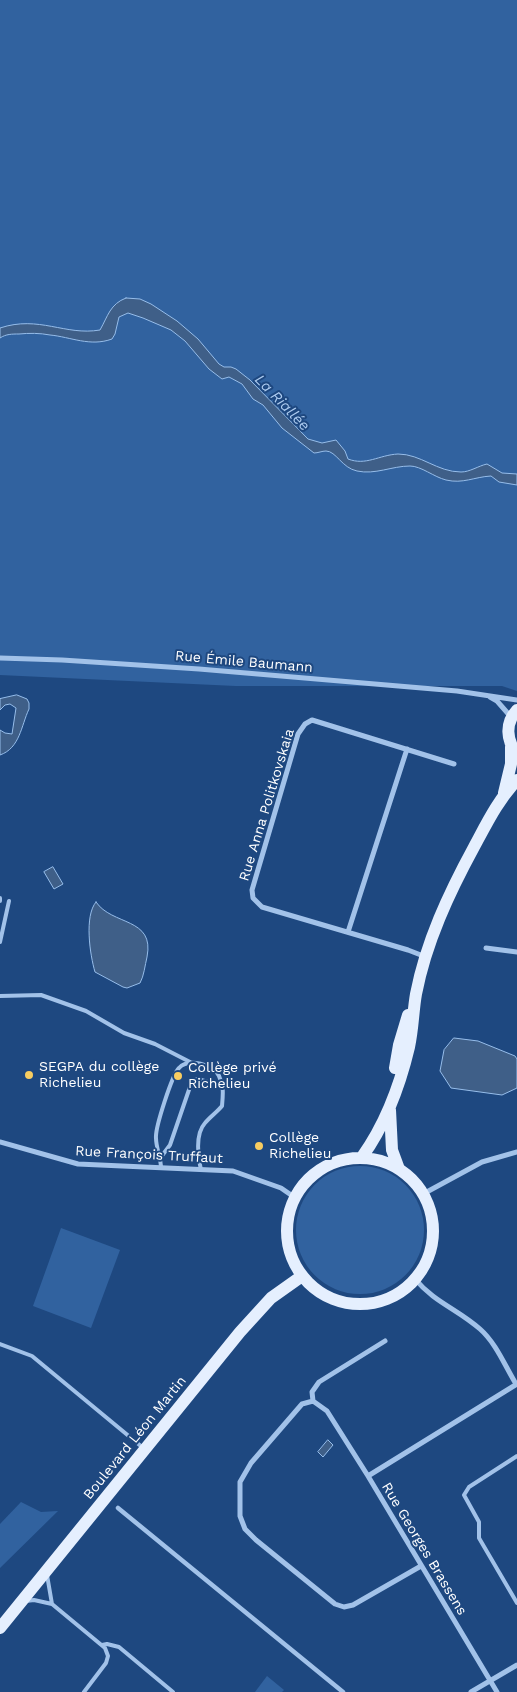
<!DOCTYPE html>
<meta charset="utf-8">
<style>
body{margin:0}
canvas{display:block;background:#1e4880}
</style>
<canvas width="517" height="1692"></canvas>
<script>
const c = document.querySelector('canvas').getContext('2d');
c.lineJoin = 'round';
function fillPath(path, color) {
  c.fillStyle = color;
  c.fill(path, 'evenodd');
}
function strokePath(path, color, width, dash) {
  c.strokeStyle = color;
  c.lineWidth = width;
  c.lineCap = dash ? 'butt' : 'round';
  c.setLineDash(dash || []);
  c.stroke(path);
}
function label(font, color, halo, rows, align = 'center') {
  c.font = font + ' "Work Sans",sans-serif';
  c.lineWidth = 4;
  c.setLineDash([]);
  c.textBaseline = 'middle';
  c.strokeStyle = halo;
  c.fillStyle = color;
  for (const [text, x, y, turn = 0] of rows) {
    c.save();
    c.translate(x, y);
    c.rotate((+turn || 0) * Math.PI / 180);
    c.textAlign = isNaN(turn) ? turn : align;
    if (halo) c.strokeText(text, 0, 0);
    c.fillText(text, 0, 0);
    c.restore();
  }
}
fillPath(new Path2D(`
 M 0,0 L 517,0 L 517,691 L 502,686 L 236,686 L 0,675 Z
 M296 1230a64 64 0 1 1 128 0a64 64 0 1 1-128 0Z
 M 61,1228 L 120,1250 L 91,1328 L 33,1306 Z
 M 21,1502 L 41,1512 L 58,1511 L 0,1568 L 0,1524 Z
 M 267,1676 L 284,1690 L 282,1692 L 255,1692 Z`), '#31629f');
const water = new Path2D(`
 M 126,298 L 140,299 L 151,304 L 177,321 L 198,339 L 219,364 L 224,367 L 231,367 L 236,369 L 250,380 L 308,439 L 322,443 L 336,440 L 345,451 L 348,459 C 366,466 379,455 398,454 C 421,454 437,472 461,472 C 470,472 478,466 487,464 L 502,473 L 517,474 L 517,485 L 499,482 L 491,476 C 474,477 463,484 446,480 C 434,477 421,466 410,466 C 392,466 375,475 357,471 C 342,468 336,451 326,451 C 322,451 318,453 314,453 L 282,428 L 263,405 L 253,399 L 242,384 L 229,377 L 222,379 L 209,369 L 185,341 L 171,330 L 143,318 L 128,313 L 119,317 L 115,334 L 112,339 C 90,347 71,337 50,335 C 40,333 29,333 19,334 C 12,334 6,334 0,338 L 0,328 C 39,315 65,336 100,330 C 108,316 110,304 126,298 Z
 M 17,695 L 27,699 L 29,703 L 29,709 C 21,726 20,748 0,755 L 0,730 L 5,733 L 12,734 L 16,708 L 10,704 L 5,705 L 0,710 L 0,699 Z
 M 53,867 L 63,884 L 54,889 L 44,872 Z
 M 96,902 C 112,926 155,917 147,957 C 145,965 144,976 140,983 L 127,988 L 123,987 L 95,972 C 90,955 84,916 96,902 Z
 M 454,1038 L 478,1041 L 515,1056 L 517,1059 L 517,1088 L 502,1095 L 451,1088 L 440,1071 L 444,1050 Z
 M 328,1440 L 333,1445 L 323,1457 L 318,1452 Z`);
fillPath(water, '#3f5f88');
strokePath(water, '#96bdea', 1);
strokePath(new Path2D(`
 M 0,898 L 0,901
 M 0,942 L 9,901
 M 0,996 L 41,995 L 86,1011 L 124,1033 L 155,1044 L 190,1062
 M 161,1157 L 170,1145 L 192,1081 L 198,1079 L 224,1087
 M 161,1168 C 161,1158 156,1148 156,1138 C 155,1128 172,1075 179,1068 C 188,1058 214,1064 219,1076 C 224,1086 223,1095 222,1106 C 217,1112 210,1117 205,1123 C 195,1134 198,1156 201,1170
 M 0,1344 L 32,1356 L 142,1447
 M 517,1456 L 469,1487 L 464,1495 L 479,1522 L 479,1538 L 517,1603
 M 26,1601 L 34,1600 L 52,1604 L 47,1575
 M 52,1604 L 105,1648 L 108,1656 L 106,1663 L 84,1692
 M 102,1645 L 107,1644 L 119,1647 L 173,1692`), '#a2c2e9', 4);
strokePath(new Path2D(`
 M 118,1508 L 343,1692`), '#a2c2e9', 4.5);
strokePath(new Path2D(`
 M 0,658 L 62,660 L 199,669 L 457,691 L 517,700
 M 490,697 L 497,701 L 511,717
 M 348,932 L 407,749
 M 486,948 L 517,952
 M 426,957 L 408,950 L 262,907 L 253,898 L 252,890 L 298,734 L 305,724 L 312,720 L 454,764
 M 0,1142 L 78,1164 L 233,1171 L 281,1188 L 294,1197
 M 423,1194 L 482,1162 L 517,1152
 M 415,1279 C 434,1302 459,1310 480,1329 C 496,1343 505,1366 516,1384
 M 313,1401 L 312,1392 L 319,1382 L 385,1341
 M 368,1476 L 327,1411 L 313,1401 L 302,1404 L 251,1463 L 240,1482 L 240,1516 L 245,1529 L 256,1540 L 335,1604 L 344,1607 L 353,1605 L 421,1566
 M 471,1692 L 517,1665
 M 497,1692 L 368,1476 L 517,1384`), '#a2c2e9', 5);
strokePath(new Path2D(`
 M 517,710 C 505,723 506,740 517,754
 M 504,793 L 511,764 L 511,747
 M 395,1068 L 399,1045 L 408,1015
 M 390,1110 L 392,1150 L 399,1169
 M 362,1157 C 385,1125 400,1085 409,1047 C 413,1029 413,1011 416,994 C 426,942 449,893 474,847 C 487,823 498,800 517,780
 M287 1231a73 73 0 1 1 146 0a73 73 0 1 1-146 0Z
 M 0,1628 L 240,1332 L 271,1298 L 302,1276`), '#e5effe', 12);
for (const [x, y, r, color] of [
 [29,1075,5,"#f8cd61"],
 [178,1076,5,"#f8cd61"],
 [259,1146,5,"#f8cd61"]
]) {
  const dot = new Path2D();
  dot.arc(x, y, r, 0, 2 * Math.PI);
  c.fillStyle = color;
  c.fill(dot);
  strokePath(dot, '#1e4880', 2);
}
label('14px', '#fff', '#1e4880', [
 ["Rue Émile Baumann",244,662,5],
 ["Rue Anna Politkovskaia",267,805,-73],
 ["Rue François Truffaut",149,1155,3],
 ["Boulevard Léon Martin",135,1438,-51],
 ["Rue Georges Brassens",424,1549,59]
]);
label('14px', '#fff', '#1e4880', [
 ["SEGPA du collège",39,1067],
 ["Richelieu",39,1083],
 ["Collège privé",188,1068],
 ["Richelieu",188,1084],
 ["Collège",269,1138],
 ["Richelieu",269,1154]
], 'left');
label('italic 15px', '#aeccf0', '#1e4880', [
 ["La Riallée",282,403,46]
]);
</script>
